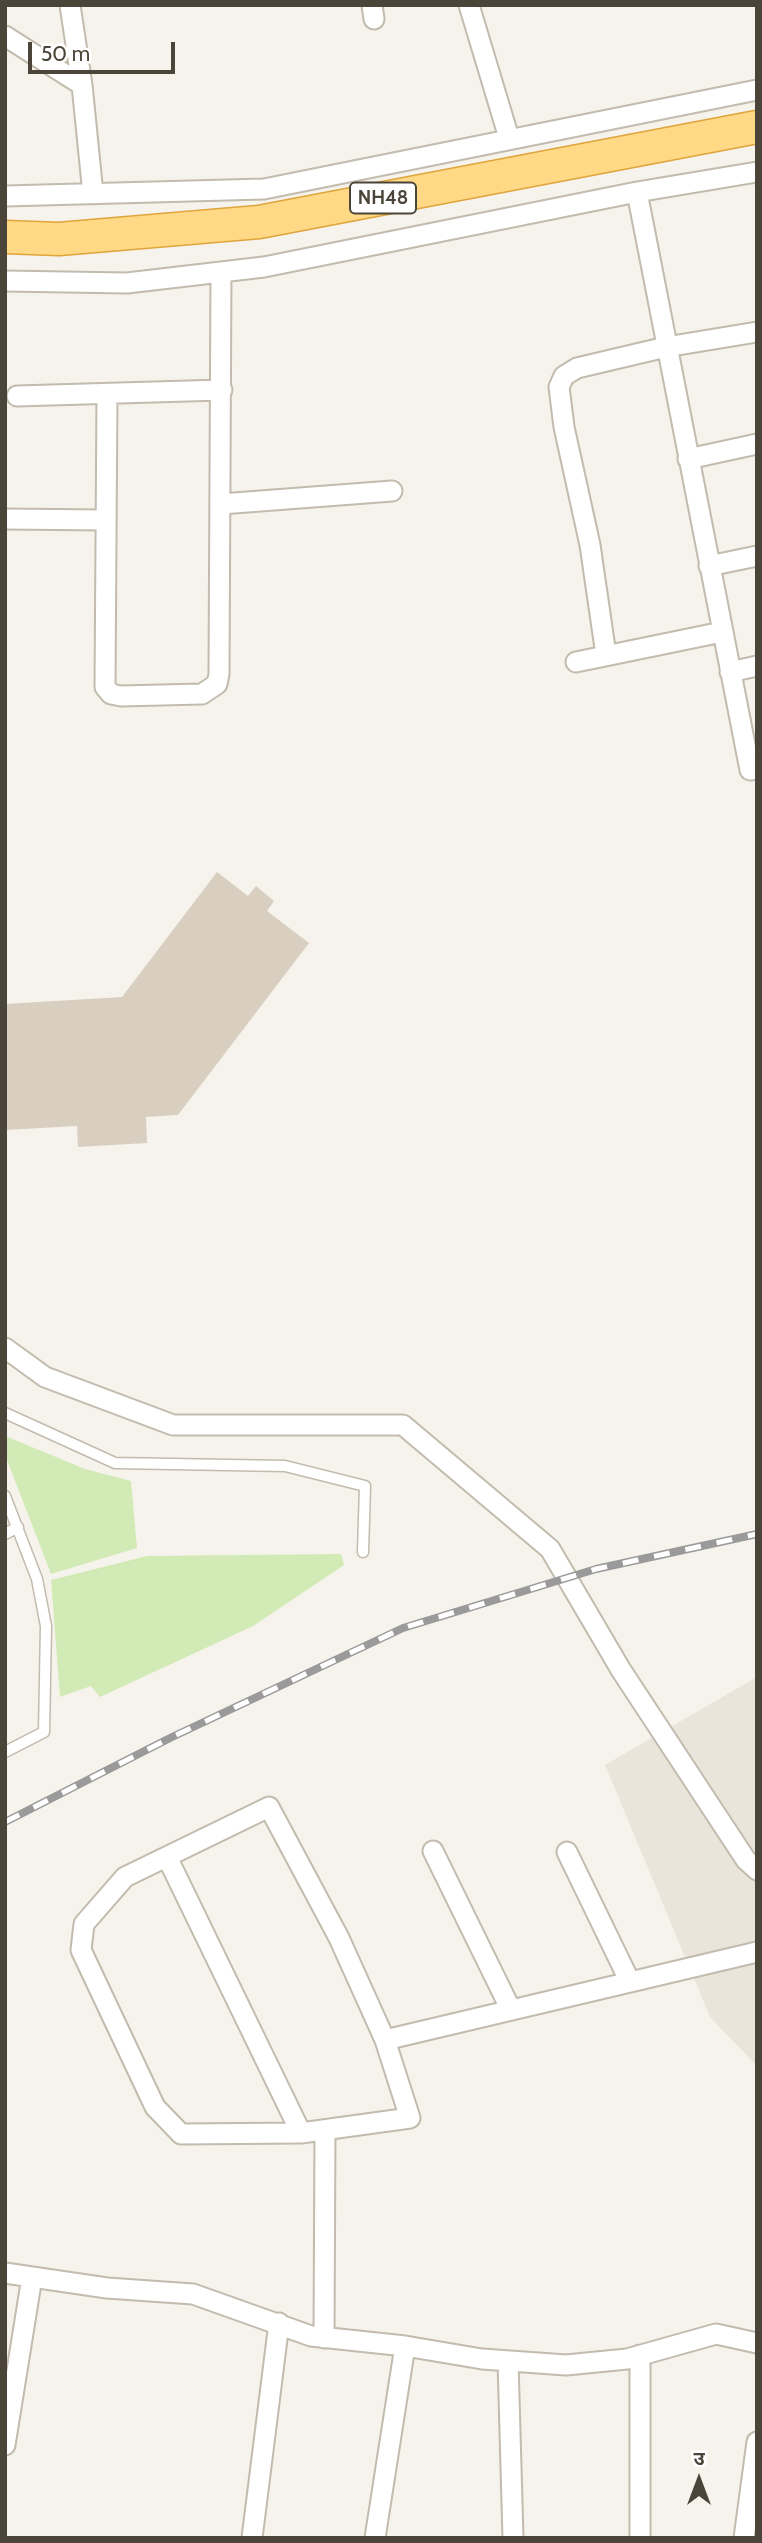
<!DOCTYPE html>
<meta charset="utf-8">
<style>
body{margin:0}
#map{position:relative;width:762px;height:2543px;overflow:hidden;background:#f6f3ec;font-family:Cabin,"Noto Sans Devanagari",sans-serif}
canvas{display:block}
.frame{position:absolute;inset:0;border:7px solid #4b4439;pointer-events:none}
.north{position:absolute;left:664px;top:2445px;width:70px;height:70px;-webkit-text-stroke:5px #fff;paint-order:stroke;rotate:0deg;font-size:19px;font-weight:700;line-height:28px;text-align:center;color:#4b4439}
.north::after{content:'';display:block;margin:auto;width:24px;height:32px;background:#4b4439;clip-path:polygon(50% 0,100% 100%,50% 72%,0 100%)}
.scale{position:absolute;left:28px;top:42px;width:147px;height:32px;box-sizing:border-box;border:4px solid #4b4439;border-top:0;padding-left:9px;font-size:21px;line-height:24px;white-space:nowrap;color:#4b4439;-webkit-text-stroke:5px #fff;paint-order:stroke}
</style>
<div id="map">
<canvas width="762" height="2543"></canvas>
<div class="frame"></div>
<div class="north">उ</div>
<div class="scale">50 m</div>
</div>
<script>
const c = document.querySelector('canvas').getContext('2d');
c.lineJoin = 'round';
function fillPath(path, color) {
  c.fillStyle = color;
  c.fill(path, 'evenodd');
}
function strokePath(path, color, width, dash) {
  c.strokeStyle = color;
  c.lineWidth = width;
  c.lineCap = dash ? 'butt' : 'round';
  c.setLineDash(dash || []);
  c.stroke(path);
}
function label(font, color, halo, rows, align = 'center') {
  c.font = font + ' Cabin,sans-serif';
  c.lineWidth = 7;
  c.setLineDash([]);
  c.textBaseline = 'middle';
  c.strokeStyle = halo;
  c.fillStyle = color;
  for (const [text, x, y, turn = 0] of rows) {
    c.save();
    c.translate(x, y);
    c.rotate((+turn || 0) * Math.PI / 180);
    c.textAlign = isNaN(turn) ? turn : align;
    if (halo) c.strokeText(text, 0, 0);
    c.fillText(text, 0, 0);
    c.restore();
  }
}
fillPath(new Path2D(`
 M 757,1677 L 757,2066 L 710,2017 L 605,1765 Z`), '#eae5da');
fillPath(new Path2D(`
 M 5,1436 L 85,1469 L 131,1481 L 137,1548 L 51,1574 L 5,1455 Z
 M 341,1554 L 344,1565 L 253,1626 L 100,1697 L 91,1686 L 60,1697 L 51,1580 L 147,1556 Z`), '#d2eab5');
fillPath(new Path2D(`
 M 217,872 L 248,896 L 256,886 L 274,901 L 267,911 L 309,943 L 178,1115 L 146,1117 L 147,1143 L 78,1147 L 77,1126 L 5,1130 L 5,1004 L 122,997 Z`), '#d8cfc1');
const service = new Path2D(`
 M 5,1413 L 115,1463 L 285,1466 L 365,1486 L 363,1552
 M 5,1496 L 37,1579 L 46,1626 L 44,1732 L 5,1752
 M 5,1534 L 18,1527`);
const minor = new Path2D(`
 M 70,5 L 82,85
 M 372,5 L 374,19
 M 469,5 L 509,138
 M 5,36 L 82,85 L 93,194
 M 637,192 L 750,770 L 757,769
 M 5,196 L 264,189 L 757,90
 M 5,281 L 127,283 L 264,267 L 637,192 L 757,172
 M 107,394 L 105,687 L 111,694 L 121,696 L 202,694 L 217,684 L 219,674 L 221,272
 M 17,396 L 222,390
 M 688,459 L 757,444
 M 221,504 L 392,491
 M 5,519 L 105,520
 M 709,566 L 757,556
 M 606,655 L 590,545 L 564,427 L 559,387 L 564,376 L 577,368 L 666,347 L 757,332
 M 576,662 L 722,632
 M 730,672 L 757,666
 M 5,1348 L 45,1377 L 173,1425 L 403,1425 L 550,1549 L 621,1670 L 746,1860 L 757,1870
 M 269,1807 L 339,1938 L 385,2040 L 410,2118 L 301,2133 L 181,2134 L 155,2107 L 81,1950 L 84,1924 L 125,1877 Z
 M 433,1851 L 511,2010
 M 567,1852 L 630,1982
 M 168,1859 L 301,2133
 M 385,2040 L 757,1952
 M 5,2273 L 107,2288 L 193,2294 L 311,2336 L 405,2346 L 482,2359 L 566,2365 L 627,2359 L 716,2334 L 757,2343
 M 324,2338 L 325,2130
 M 640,2355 L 640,2538
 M 508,2361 L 513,2538
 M 5,2445 L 32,2277
 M 252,2538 L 279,2323
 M 375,2538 L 405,2346
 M 744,2538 L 757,2442`);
const trunk = new Path2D(`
 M 5,237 L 59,239 L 259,222 L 757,127`);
strokePath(service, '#c2bbae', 13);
strokePath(minor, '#c2bbae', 23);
strokePath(trunk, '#e0a43c', 35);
strokePath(service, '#fff', 10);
strokePath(minor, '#fff', 19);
strokePath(trunk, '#ffd985', 32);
const rail = new Path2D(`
 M 5,1822 L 170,1738 L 403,1628 L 596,1569 L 757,1534`);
strokePath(rail, '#9a9a9a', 8);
strokePath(rail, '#fff', 5, [16]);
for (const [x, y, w] of [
 [383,198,66]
]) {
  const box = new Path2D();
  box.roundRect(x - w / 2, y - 15.5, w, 31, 5);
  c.fillStyle = '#fff';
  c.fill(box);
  strokePath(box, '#4b4439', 2);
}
label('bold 19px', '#4b4439', null, [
 ["NH48",383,198]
]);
</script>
